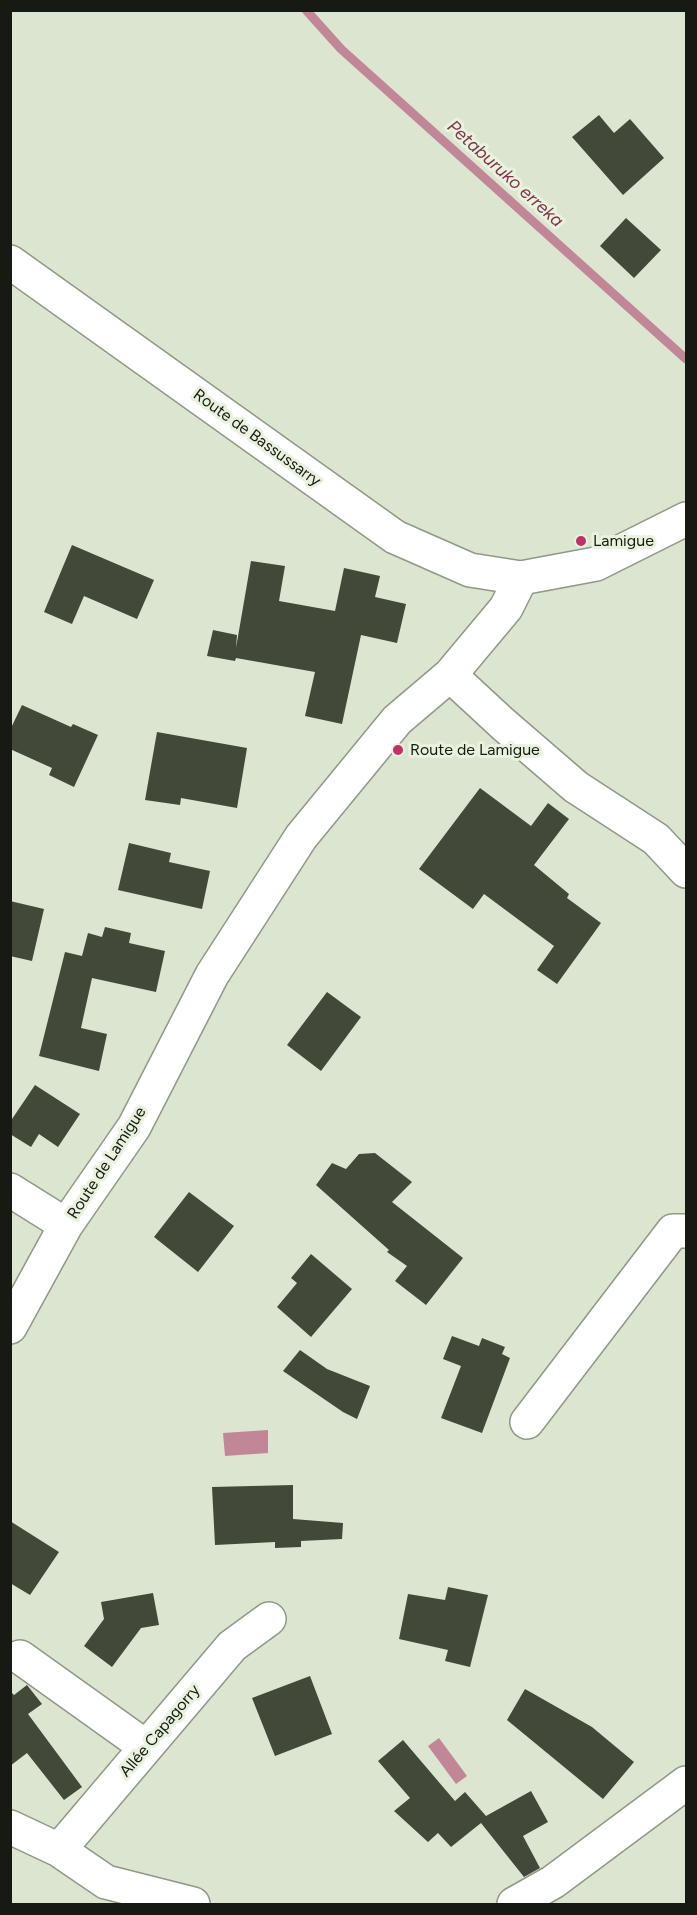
<!DOCTYPE html>
<meta charset="utf-8">
<style>
body{margin:0}
#map{position:relative;width:697px;height:1915px;overflow:hidden;background:#dbe5d0;font-family:Figtree,sans-serif}
canvas{display:block}
.frame{position:absolute;inset:0;border:12px solid #171a13;pointer-events:none}
</style>
<div id="map">
<canvas width="697" height="1915"></canvas>
<div class="frame"></div>
</div>
<script>
const c = document.querySelector('canvas').getContext('2d');
c.lineJoin = 'round';
function fillPath(path, color) {
  c.fillStyle = color;
  c.fill(path, 'evenodd');
}
function strokePath(path, color, width, dash) {
  c.strokeStyle = color;
  c.lineWidth = width;
  c.lineCap = dash ? 'butt' : 'round';
  c.setLineDash(dash || []);
  c.stroke(path);
}
function label(font, color, halo, rows, align = 'center') {
  c.font = font + ' Figtree,sans-serif';
  c.lineWidth = 6;
  c.setLineDash([]);
  c.textBaseline = 'middle';
  c.strokeStyle = halo;
  c.fillStyle = color;
  for (const [text, x, y, turn = 0] of rows) {
    c.save();
    c.translate(x, y);
    c.rotate((+turn || 0) * Math.PI / 180);
    c.textAlign = isNaN(turn) ? turn : align;
    if (halo) c.strokeText(text, 0, 0);
    c.fillText(text, 0, 0);
    c.restore();
  }
}
fillPath(new Path2D(`
 M 268,1430 L 268,1453 L 225,1456 L 223,1433 Z
 M 439,1738 L 467,1776 L 456,1784 L 428,1746 Z`), '#c18796');
strokePath(new Path2D(`
 M 306,10 L 341,49 L 686,359`), '#c18796', 9);
fillPath(new Path2D(`
 M 599,115 L 614,133 L 630,119 L 664,158 L 623,195 L 572,137 Z
 M 626,218 L 661,250 L 634,278 L 600,246 Z
 M 72,545 L 154,580 L 137,619 L 84,596 L 72,624 L 44,612 Z
 M 251,561 L 285,566 L 279,601 L 335,611 L 344,568 L 380,576 L 375,597 L 406,604 L 397,643 L 361,635 L 342,724 L 305,716 L 315,672 L 236,658 L 235,661 L 207,656 L 213,630 L 237,635 L 236,648 Z
 M 22,705 L 71,727 L 73,724 L 98,735 L 74,787 L 49,775 L 52,768 L 10,749 L 10,730 Z
 M 157,732 L 247,748 L 237,808 L 181,798 L 180,805 L 145,800 Z
 M 480,788 L 531,826 L 548,803 L 569,819 L 534,865 L 569,894 L 567,898 L 601,923 L 557,984 L 537,970 L 554,946 L 484,894 L 473,909 L 419,869 Z
 M 129,843 L 171,853 L 169,862 L 210,871 L 202,909 L 118,890 Z
 M 10,901 L 44,909 L 32,961 L 10,956 Z
 M 105,927 L 131,933 L 129,943 L 165,951 L 156,992 L 92,978 L 81,1028 L 107,1034 L 99,1071 L 39,1056 L 65,952 L 82,956 L 88,933 L 102,937 Z
 M 327,992 L 361,1017 L 321,1071 L 287,1045 Z
 M 35,1085 L 80,1114 L 58,1147 L 39,1134 L 31,1147 L 10,1134 L 10,1122 Z
 M 375,1153 L 412,1182 L 392,1202 L 463,1258 L 426,1305 L 395,1281 L 407,1266 L 387,1252 L 389,1250 L 316,1185 L 332,1163 L 346,1169 L 359,1154 Z
 M 189,1192 L 234,1226 L 198,1272 L 154,1237 Z
 M 311,1254 L 352,1289 L 311,1337 L 277,1307 L 297,1283 L 291,1278 Z
 M 452,1336 L 479,1346 L 482,1338 L 505,1347 L 502,1354 L 510,1358 L 482,1433 L 441,1418 L 461,1366 L 443,1359 Z
 M 300,1350 L 327,1369 L 370,1386 L 357,1419 L 343,1412 L 283,1371 Z
 M 293,1485 L 293,1519 L 343,1523 L 342,1539 L 301,1541 L 301,1547 L 275,1548 L 275,1542 L 215,1545 L 212,1487 Z
 M 10,1521 L 59,1552 L 30,1595 L 10,1583 Z
 M 448,1587 L 488,1595 L 470,1667 L 445,1661 L 448,1650 L 399,1639 L 408,1594 L 445,1600 Z
 M 153,1593 L 159,1625 L 141,1628 L 112,1667 L 84,1646 L 104,1619 L 101,1602 Z
 M 310,1676 L 332,1734 L 275,1756 L 252,1698 Z
 M 27,1685 L 42,1704 L 28,1714 L 82,1787 L 64,1800 L 27,1753 L 10,1766 L 10,1691 L 14,1695 Z
 M 525,1689 L 592,1727 L 634,1762 L 603,1799 L 507,1720 Z
 M 403,1740 L 455,1801 L 465,1792 L 486,1816 L 531,1791 L 548,1822 L 523,1836 L 540,1868 L 524,1877 L 481,1823 L 451,1847 L 438,1833 L 428,1842 L 394,1811 L 410,1798 L 378,1761 Z`), '#424939');
const minor = new Path2D(`
 M 10,262 L 395,537 L 470,570 L 521,578 L 596,564 L 686,519
 M 450,675 L 503,724 L 576,787 L 656,839 L 686,871
 M 10,1190 L 66,1225
 M 10,1327 L 66,1225 L 134,1127 L 212,975 L 301,837 L 397,720 L 450,675 L 506,608 L 521,578
 M 527,1422 L 673,1231 L 686,1231
 M 20,1657 L 146,1747
 M 10,1827 L 59,1850 L 106,1882 L 193,1904
 M 59,1850 L 232,1646 L 269,1619
 M 514,1904 L 553,1882 L 686,1783`);
strokePath(minor, '#909886', 36);
strokePath(minor, '#fff', 33);
for (const [x, y, r, color] of [
 [581,541,6,"#bd3167"],
 [398,750,6,"#bd3167"]
]) {
  const dot = new Path2D();
  dot.arc(x, y, r, 0, 2 * Math.PI);
  c.fillStyle = color;
  c.fill(dot);
  strokePath(dot, '#e8f2dd', 2);
}
label('16px', '#171a13', '#e8f2dd', [
 ["Route de Bassussarry",257,438,36],
 ["Route de Lamigue",107,1163,-57],
 ["Allée Capagorry",160,1731,-50]
]);
label('16px', '#171a13', '#e8f2dd', [
 ["Lamigue",593,541],
 ["Route de Lamigue",410,750]
], 'left');
label('italic 18px', '#7d354c', '#e8f2dd', [
 ["Petaburuko erreka",505,174,42]
]);
</script>
